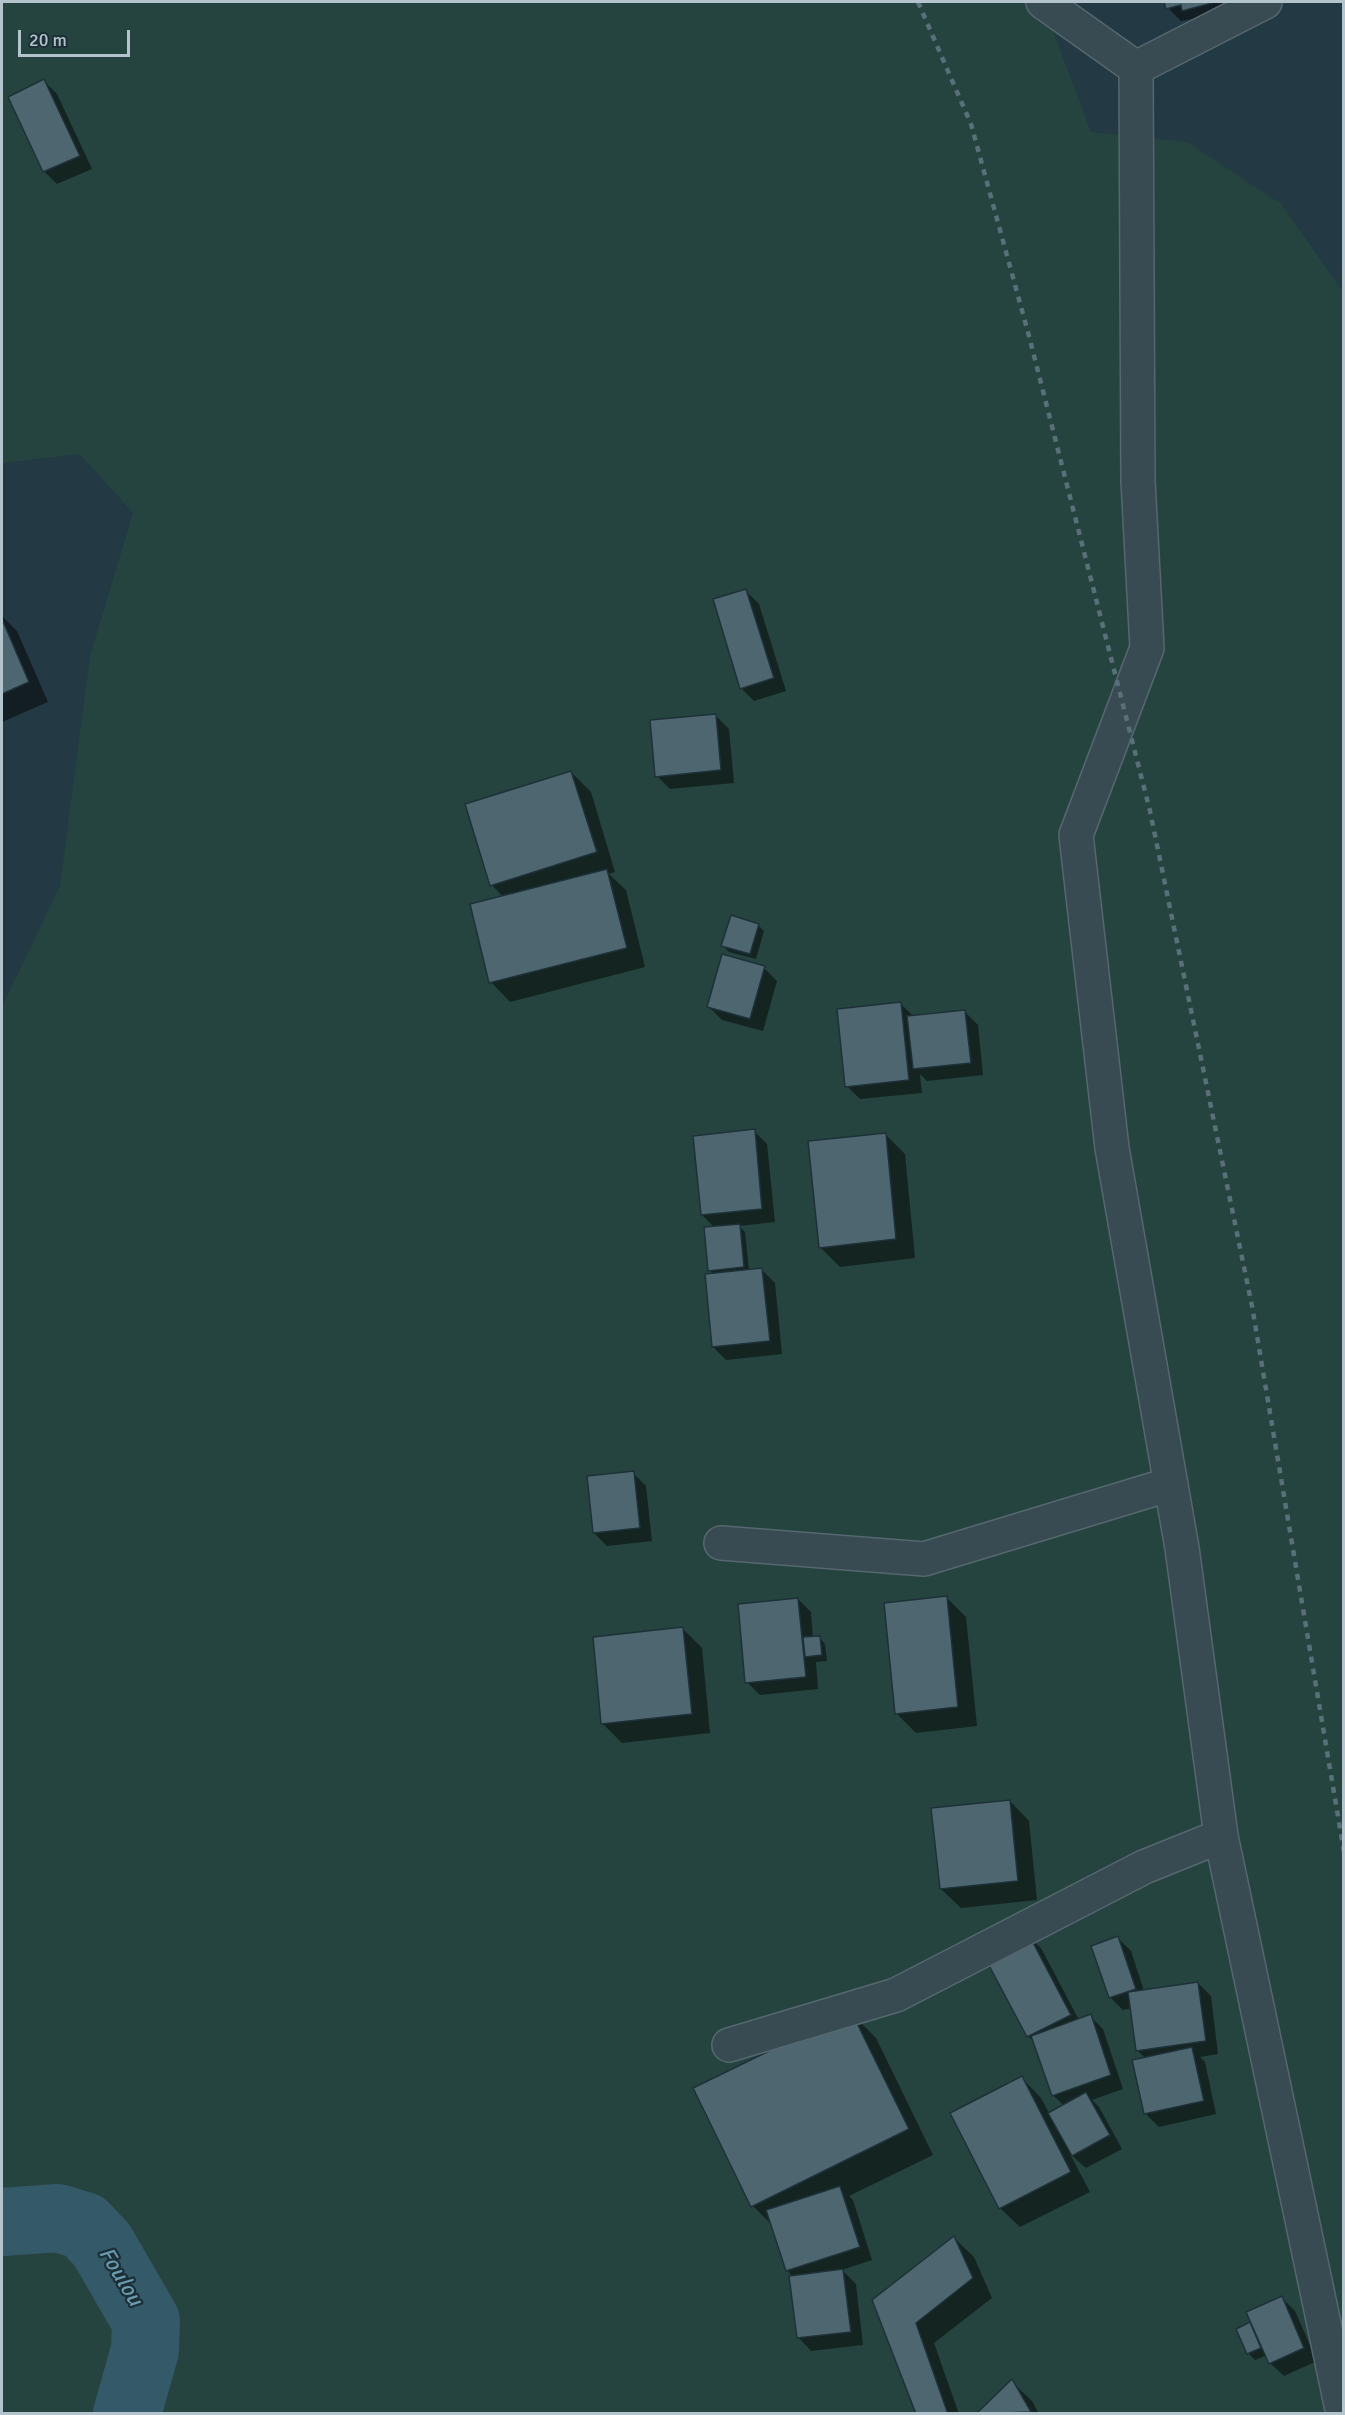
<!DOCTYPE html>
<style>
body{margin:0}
#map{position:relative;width:1345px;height:2415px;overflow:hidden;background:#233943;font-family:Signika,sans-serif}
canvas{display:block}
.frame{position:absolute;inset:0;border:3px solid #b4c4cc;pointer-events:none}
.scale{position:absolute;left:18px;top:30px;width:112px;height:27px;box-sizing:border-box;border:3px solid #b4c4cc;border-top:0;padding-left:8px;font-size:18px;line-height:21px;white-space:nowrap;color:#b4c4cc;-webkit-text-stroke:4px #1c2f37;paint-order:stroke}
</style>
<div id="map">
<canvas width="1345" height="2415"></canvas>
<div class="frame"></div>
<div class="scale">20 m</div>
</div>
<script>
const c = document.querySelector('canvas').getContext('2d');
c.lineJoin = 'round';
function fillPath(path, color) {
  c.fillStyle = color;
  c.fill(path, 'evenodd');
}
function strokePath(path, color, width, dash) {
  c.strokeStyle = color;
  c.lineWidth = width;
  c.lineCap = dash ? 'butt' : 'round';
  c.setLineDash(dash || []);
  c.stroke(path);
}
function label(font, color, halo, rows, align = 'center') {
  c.font = font + ' Signika,sans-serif';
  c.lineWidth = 4.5;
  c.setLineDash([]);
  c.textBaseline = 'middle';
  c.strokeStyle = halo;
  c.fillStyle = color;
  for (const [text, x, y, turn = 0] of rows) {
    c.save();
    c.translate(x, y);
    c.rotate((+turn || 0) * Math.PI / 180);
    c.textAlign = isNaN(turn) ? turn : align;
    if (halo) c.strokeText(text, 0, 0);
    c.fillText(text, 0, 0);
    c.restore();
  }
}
fillPath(new Path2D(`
 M 2,2 L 1042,2 L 1091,132 L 1187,142 L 1281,204 L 1344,293 L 1343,2413 L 2,2413 L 2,1007 L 60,886 L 90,656 L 133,513 L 80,454 L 2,463 Z`), '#25443f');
fillPath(new Path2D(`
 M 1166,2 L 1257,2 L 1197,23 L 1192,19 L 1181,21 L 1168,8 Z
 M 44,81 L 57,94 L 92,169 L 57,184 L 44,171 Z
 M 746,591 L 759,604 L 786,691 L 754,701 L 741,688 Z
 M 2,616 L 17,631 L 48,702 L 2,722 Z
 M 716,716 L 729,729 L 734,783 L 670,789 L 657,776 Z
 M 571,772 L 591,792 L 615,872 L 609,874 L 626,890 L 645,967 L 510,1002 L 491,982 L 503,897 L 492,885 Z
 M 758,925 L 764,931 L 756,959 L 729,952 L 723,946 Z
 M 764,968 L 777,981 L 763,1031 L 722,1020 L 709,1007 Z
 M 901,1004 L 914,1017 L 965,1012 L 978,1025 L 983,1075 L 927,1081 L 920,1074 L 922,1093 L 860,1099 L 847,1086 Z
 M 754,1131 L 767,1144 L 775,1222 L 739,1226 L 745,1232 L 749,1271 L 762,1270 L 775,1283 L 782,1354 L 726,1360 L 713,1347 L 713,1274 L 710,1270 L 715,1228 L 702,1215 Z
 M 885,1134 L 905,1154 L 915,1258 L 840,1267 L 820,1247 Z
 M 633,1473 L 646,1486 L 652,1541 L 607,1546 L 594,1533 Z
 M 947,1598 L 966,1617 L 977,1726 L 916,1733 L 896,1713 Z
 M 798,1599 L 811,1612 L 813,1638 L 819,1637 L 825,1644 L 827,1661 L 816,1662 L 818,1689 L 760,1695 L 747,1682 Z
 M 683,1629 L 702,1648 L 710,1733 L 622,1743 L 602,1723 Z
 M 1010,1801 L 1029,1821 L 1037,1900 L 961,1908 L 941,1889 Z
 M 1027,1935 L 1041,1948 L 1079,2020 L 1090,2016 L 1103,2029 L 1123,2089 L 1092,2100 L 1099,2107 L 1122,2149 L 1086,2168 L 1070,2154 L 1090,2192 L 1020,2227 L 1000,2208 L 1022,2078 L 1041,2098 L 1049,2113 L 1064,2106 L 1053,2095 L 1036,2044 L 1028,2036 Z
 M 1118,1938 L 1131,1951 L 1144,1991 L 1198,1983 L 1211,1996 L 1218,2054 L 1200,2057 L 1205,2062 L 1216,2114 L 1159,2127 L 1145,2113 L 1146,2059 L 1137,2050 L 1132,2008 L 1123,2010 L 1110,1997 Z
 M 851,2013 L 876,2038 L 933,2155 L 849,2196 L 853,2200 L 872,2260 L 842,2270 L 856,2284 L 863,2345 L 811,2351 L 798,2337 L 793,2277 L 787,2270 L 773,2226 L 753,2206 Z
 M 954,2238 L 974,2257 L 992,2298 L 934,2343 L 959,2414 L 917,2414 L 873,2300 Z
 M 1282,2298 L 1295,2311 L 1317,2361 L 1284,2376 L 1270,2363 L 1267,2355 L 1255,2360 L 1249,2354 L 1238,2330 L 1250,2324 L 1255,2329 Z
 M 1012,2382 L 1032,2401 L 1039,2414 L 978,2414 Z`), '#0007');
strokePath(new Path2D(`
 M 2,2222 L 58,2218 L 84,2226 L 102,2245 L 146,2321 L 145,2350 L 127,2414`), '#345969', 68);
const building = new Path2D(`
 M 1164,2 L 1216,2 L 1182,11 L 1181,5 L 1166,9 Z
 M 44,79 L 80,156 L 43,172 L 8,97 Z
 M 746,589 L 774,678 L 740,689 L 713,599 Z
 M 2,619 L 29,682 L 2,694 Z
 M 716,714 L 721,770 L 655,777 L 650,720 Z
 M 571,771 L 597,852 L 490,886 L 465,804 Z
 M 607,869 L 627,948 L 489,983 L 470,904 Z
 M 731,915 L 759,924 L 750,954 L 721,946 Z
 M 722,954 L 765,966 L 750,1019 L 707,1007 Z
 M 901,1002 L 909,1080 L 845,1087 L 837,1009 Z
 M 965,1010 L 971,1063 L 913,1069 L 907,1016 Z
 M 755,1129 L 762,1209 L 701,1215 L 693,1136 Z
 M 886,1133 L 896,1239 L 819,1248 L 808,1141 Z
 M 740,1224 L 744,1267 L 708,1271 L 704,1227 Z
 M 762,1268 L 770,1341 L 712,1347 L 705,1274 Z
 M 634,1471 L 640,1528 L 593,1533 L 587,1476 Z
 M 947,1596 L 958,1707 L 895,1714 L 884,1603 Z
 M 798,1598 L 806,1677 L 745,1683 L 738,1604 Z
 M 683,1627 L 692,1714 L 601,1724 L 593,1637 Z
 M 820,1636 L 822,1655 L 805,1657 L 803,1637 Z
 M 1010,1800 L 1018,1881 L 940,1889 L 931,1808 Z
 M 1028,1933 L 1071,2015 L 1027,2037 L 984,1956 Z
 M 1118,1936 L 1136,1989 L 1109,1998 L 1091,1946 Z
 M 1198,1982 L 1206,2041 L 1136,2051 L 1128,1992 Z
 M 851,2011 L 909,2129 L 751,2207 L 693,2088 Z
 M 1091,2014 L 1111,2075 L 1052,2096 L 1031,2036 Z
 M 1192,2047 L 1204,2101 L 1144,2114 L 1132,2060 Z
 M 1022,2076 L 1071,2172 L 999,2209 L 950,2113 Z
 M 1086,2092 L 1110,2135 L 1072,2156 L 1048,2113 Z
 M 840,2186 L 860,2247 L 786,2271 L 766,2210 Z
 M 954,2236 L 973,2278 L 916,2323 L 948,2414 L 916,2414 L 872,2300 Z
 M 843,2269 L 851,2332 L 797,2338 L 789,2276 Z
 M 1282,2296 L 1304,2348 L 1269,2364 L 1246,2312 Z
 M 1250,2322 L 1261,2348 L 1247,2354 L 1236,2329 Z
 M 1012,2379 L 1031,2412 L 976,2414 Z`);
fillPath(building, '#4e6670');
strokePath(building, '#1e3139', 1.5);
const street = new Path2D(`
 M 1043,2 L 1136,68
 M 1136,68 L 1265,2
 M 721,1543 L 924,1559 L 1171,1484
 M 1221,1836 L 1343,2414
 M 729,2045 L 896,1995 L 1144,1867 L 1221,1836 L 1182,1548 L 1112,1148 L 1076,835 L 1147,648 L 1138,481 L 1136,68`);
strokePath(street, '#55676f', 36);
strokePath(street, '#384a52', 33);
strokePath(new Path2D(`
 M 918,2 L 971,124 L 1029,336 L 1150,811 L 1252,1306 L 1344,1852`), '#596f7a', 4.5, [6, 6]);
label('italic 22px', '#6a9aaf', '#1c2f37', [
 ["Foulou",120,2277,59]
]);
</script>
